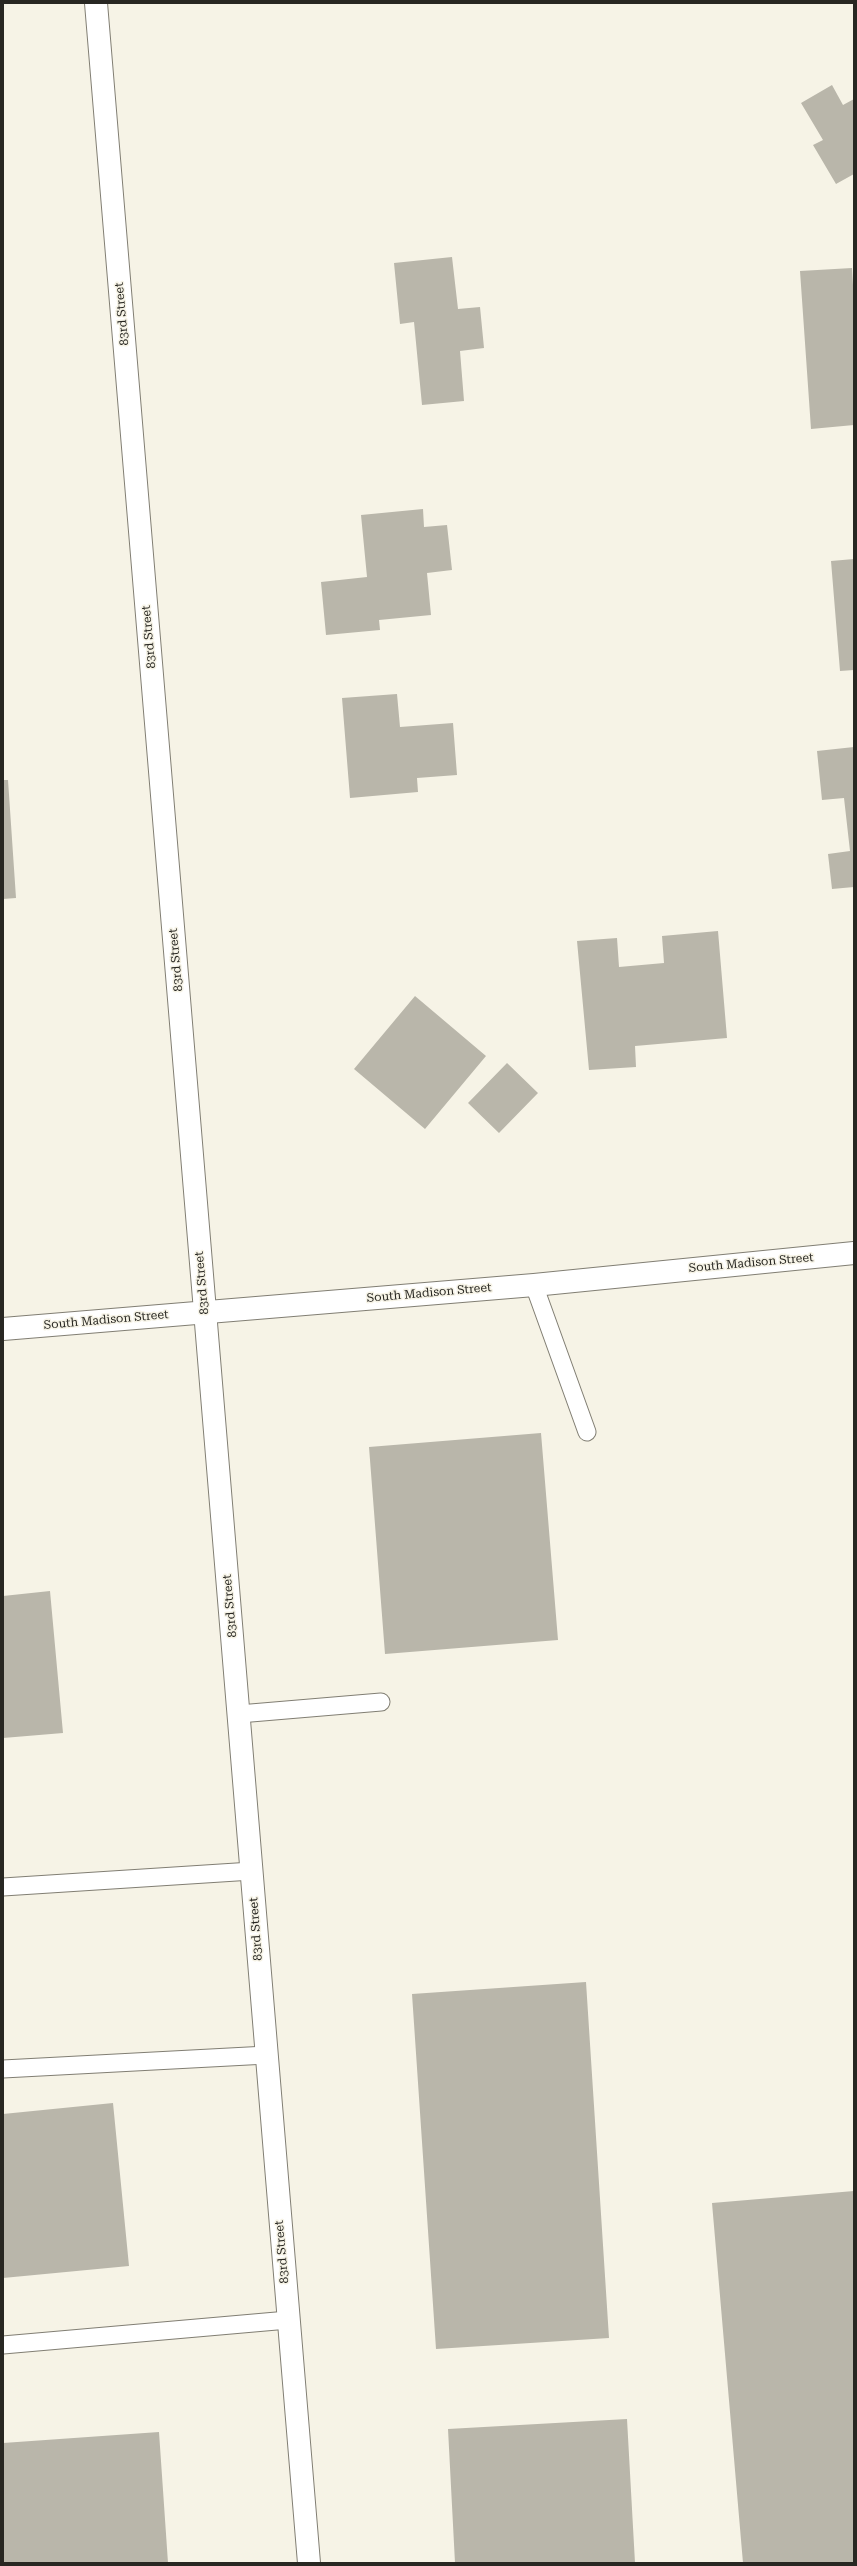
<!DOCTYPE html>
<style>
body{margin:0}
#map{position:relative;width:857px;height:2566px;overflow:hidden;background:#f6f3e6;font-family:"Roboto Serif",serif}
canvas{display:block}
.frame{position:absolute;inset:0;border:4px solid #282722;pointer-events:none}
</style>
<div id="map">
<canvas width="857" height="2566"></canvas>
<div class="frame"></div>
</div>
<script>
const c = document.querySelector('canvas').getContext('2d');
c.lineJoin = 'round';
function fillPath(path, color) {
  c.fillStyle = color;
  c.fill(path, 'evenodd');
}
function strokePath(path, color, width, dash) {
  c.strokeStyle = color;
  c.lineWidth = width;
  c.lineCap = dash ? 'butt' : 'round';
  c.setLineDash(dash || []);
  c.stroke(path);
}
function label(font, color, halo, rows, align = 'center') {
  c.font = font + ' "Roboto Serif",serif';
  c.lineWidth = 3;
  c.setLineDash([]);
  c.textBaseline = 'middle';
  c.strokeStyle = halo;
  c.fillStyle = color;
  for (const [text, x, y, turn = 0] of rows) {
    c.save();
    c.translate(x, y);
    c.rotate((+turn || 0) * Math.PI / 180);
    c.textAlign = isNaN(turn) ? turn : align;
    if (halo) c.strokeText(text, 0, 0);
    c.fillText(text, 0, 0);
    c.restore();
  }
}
fillPath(new Path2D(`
 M 832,85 L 843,105 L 854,99 L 854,174 L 836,184 L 813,145 L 823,140 L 801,103 Z
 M 452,257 L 458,309 L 480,307 L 484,348 L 460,351 L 464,401 L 422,405 L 414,322 L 400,324 L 394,263 Z
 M 852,268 L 854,302 L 854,425 L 811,429 L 800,271 Z
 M 423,509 L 424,527 L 447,525 L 452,570 L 427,573 L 431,615 L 379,620 L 380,630 L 326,635 L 321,582 L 367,577 L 361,515 Z
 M 854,559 L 854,670 L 840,671 L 831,561 Z
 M 397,694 L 400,727 L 453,723 L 457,775 L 417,778 L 418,792 L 350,798 L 342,698 Z
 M 854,747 L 854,887 L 832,889 L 828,854 L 850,851 L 844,798 L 822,800 L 817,751 Z
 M 3,780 L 8,780 L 16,898 L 3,899 Z
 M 718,931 L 727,1038 L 635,1046 L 636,1067 L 589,1070 L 577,941 L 617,938 L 619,967 L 664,963 L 662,936 Z
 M 415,996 L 486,1056 L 425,1129 L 354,1069 Z
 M 507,1063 L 538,1093 L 499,1133 L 468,1103 Z
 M 541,1433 L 558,1640 L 385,1654 L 369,1447 Z
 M 50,1591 L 63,1733 L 3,1738 L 3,1596 Z
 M 586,1982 L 609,2338 L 436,2349 L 412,1994 Z
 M 113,2103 L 129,2266 L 3,2278 L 3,2114 Z
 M 854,2191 L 854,2563 L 743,2563 L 712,2203 Z
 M 627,2419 L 635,2563 L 455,2563 L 448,2429 Z
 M 159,2432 L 168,2563 L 3,2563 L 3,2443 Z`), '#b9b6aa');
const lane = new Path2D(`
 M 534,1285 L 587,1432
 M 239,1714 L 381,1702
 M 3,1887 L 252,1871
 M 3,2069 L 267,2055
 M 3,2345 L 288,2320`);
const street = new Path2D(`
 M 205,1311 L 309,2563`);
const secondary = new Path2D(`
 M 96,3 L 205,1311
 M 3,1329 L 534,1285 L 854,1253`);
strokePath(lane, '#817e73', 19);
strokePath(street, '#817e73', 24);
strokePath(secondary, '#817e73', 24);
strokePath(lane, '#fff', 17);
strokePath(street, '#fff', 22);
strokePath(secondary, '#fff', 22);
label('12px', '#282722', '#f6f3e6', [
 ["83rd Street",122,314,-95],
 ["83rd Street",149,637,-95],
 ["83rd Street",176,960,-95],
 ["South Madison Street",751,1263,-5],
 ["83rd Street",202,1283,-95],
 ["South Madison Street",429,1293,-5],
 ["South Madison Street",106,1320,-5],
 ["83rd Street",230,1606,-95],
 ["83rd Street",256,1929,-94],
 ["83rd Street",282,2252,-95]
]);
</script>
